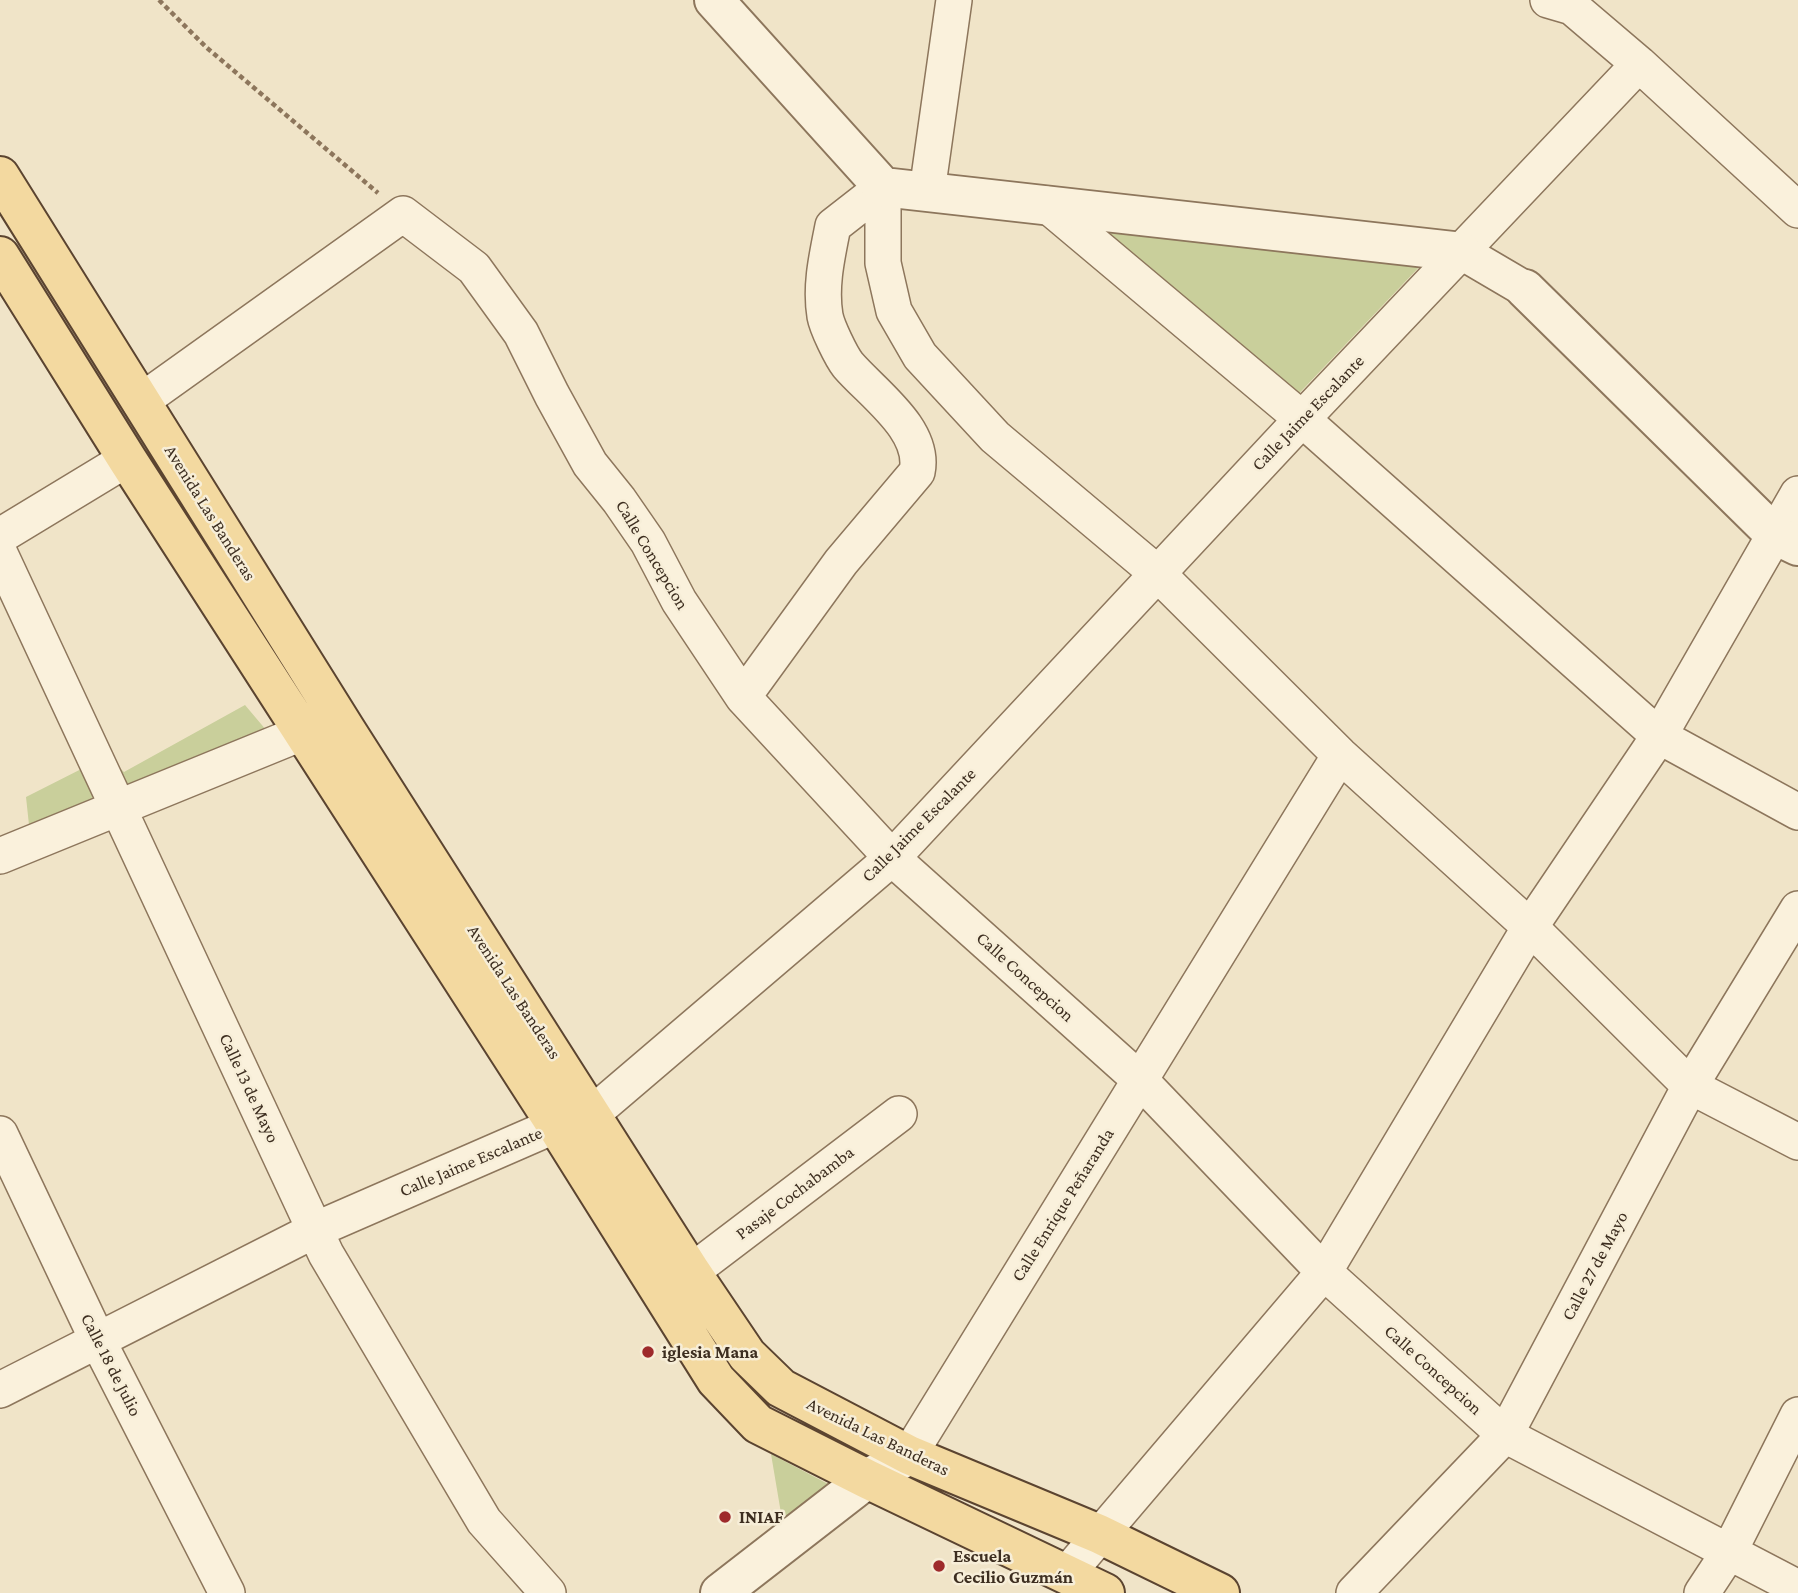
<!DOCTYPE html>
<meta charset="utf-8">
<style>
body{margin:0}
canvas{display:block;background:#f0e4c8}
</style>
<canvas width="1798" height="1593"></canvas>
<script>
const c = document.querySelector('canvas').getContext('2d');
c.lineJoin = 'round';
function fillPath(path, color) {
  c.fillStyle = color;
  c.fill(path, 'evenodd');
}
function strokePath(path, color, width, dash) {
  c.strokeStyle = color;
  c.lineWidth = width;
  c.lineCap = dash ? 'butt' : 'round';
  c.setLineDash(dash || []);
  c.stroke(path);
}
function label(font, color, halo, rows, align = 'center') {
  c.font = font + ' "Crimson Pro",serif';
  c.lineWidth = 5;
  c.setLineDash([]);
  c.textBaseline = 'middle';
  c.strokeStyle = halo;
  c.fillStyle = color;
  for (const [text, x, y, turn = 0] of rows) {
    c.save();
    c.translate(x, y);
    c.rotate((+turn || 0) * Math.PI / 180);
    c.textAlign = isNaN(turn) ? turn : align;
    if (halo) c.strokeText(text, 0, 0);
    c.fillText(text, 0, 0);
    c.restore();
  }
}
fillPath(new Path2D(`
 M 1065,226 L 1423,263 L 1287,406 Z
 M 245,705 L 272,737 L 29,825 L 26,797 L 107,756 L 124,772 Z
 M 771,1454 L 830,1485 L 784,1531 Z`), '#c9cf9b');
const minor = new Path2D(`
 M 1548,0 L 1572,7 L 1639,64 L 1798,210
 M 883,187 L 883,263 L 894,311 L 920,356 L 995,437 L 1157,573 L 1340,755 L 1530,927 L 1690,1086 L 1798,1142
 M 927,192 L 954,0
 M 1046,204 L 1302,419 L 1659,736 L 1798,812
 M 1462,252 L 1525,289
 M 140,402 L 403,214 L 474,268 L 521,333 L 552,395 L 590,464 L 619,500 L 648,542 L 679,601 L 743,697 L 892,858 L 1140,1080 L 1324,1272 L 1505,1435 L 1798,1588
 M 0,536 L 127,459
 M 0,554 L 326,1254 L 484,1521 L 548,1593
 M 743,697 L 841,562 L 917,472 C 926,430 873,394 848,365 C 841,356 827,327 825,316 C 820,286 827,256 833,226 L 883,187
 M 0,856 L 304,732 L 329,731
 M 0,1134 L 98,1341 L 227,1593
 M 691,1272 L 899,1114
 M 0,1390 L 315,1230 L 556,1125 L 592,1114 L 892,858 L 1302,419 L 1639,64
 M 909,1455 L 1340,755
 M 1066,1575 L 1324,1272 L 1530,927 L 1659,736 L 1798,494
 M 1354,1593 L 1505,1435 L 1690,1086 L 1798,909
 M 1702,1593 L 1729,1552 L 1798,1415`);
const tertiary = new Path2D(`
 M 714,0 L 883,187 L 1462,252
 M 1525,289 L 1775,535 L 1798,546
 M 720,1593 L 867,1479 L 909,1455`);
const primary = new Path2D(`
 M 0,176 L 346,730 L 691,1272 L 747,1355 L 781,1388 L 909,1455 L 1099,1534 L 1220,1593
 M 0,256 L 127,459 L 556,1125 L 716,1380 L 758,1424 L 867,1479 L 1105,1593`);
strokePath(minor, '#8d765c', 38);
strokePath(tertiary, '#8d765c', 42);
strokePath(primary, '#5b4430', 42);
strokePath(new Path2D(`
 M 159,0 L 207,48 L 378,193`), '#8d765c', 4.5, [5, 3.5]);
strokePath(minor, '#faf1dc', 35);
strokePath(tertiary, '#faf1dc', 38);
strokePath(primary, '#f3d9a0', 38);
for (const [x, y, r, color] of [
 [648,1352,7,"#9e2a2b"],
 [725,1517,7,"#9e2a2b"],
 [939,1566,7,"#9e2a2b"]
]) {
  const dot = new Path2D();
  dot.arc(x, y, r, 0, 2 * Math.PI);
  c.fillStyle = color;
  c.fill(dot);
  strokePath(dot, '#f7eed8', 2.5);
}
label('18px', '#3d2e20', '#f7eed8', [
 ["Calle Jaime Escalante",1308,413,-46],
 ["Avenida Las Banderas",210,513,58],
 ["Calle Concepcion",652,555,59],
 ["Calle Jaime Escalante",919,825,-45],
 ["Calle Concepcion",1025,977,42],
 ["Avenida Las Banderas",514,992,57],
 ["Calle 13 de Mayo",249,1088,65],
 ["Calle Jaime Escalante",471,1162,-23],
 ["Pasaje Cochabamba",795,1193,-37],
 ["Calle Enrique Peñaranda",1063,1205,-58],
 ["Calle 27 de Mayo",1595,1266,-62],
 ["Calle 18 de Julio",111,1365,63],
 ["Calle Concepcion",1433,1370,42],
 ["Avenida Las Banderas",878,1437,26]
]);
label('bold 18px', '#3d2e20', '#f7eed8', [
 ["iglesia Mana",662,1352],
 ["INIAF",739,1517],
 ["Escuela",953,1556],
 ["Cecilio Guzmán",953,1577]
], 'left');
</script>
